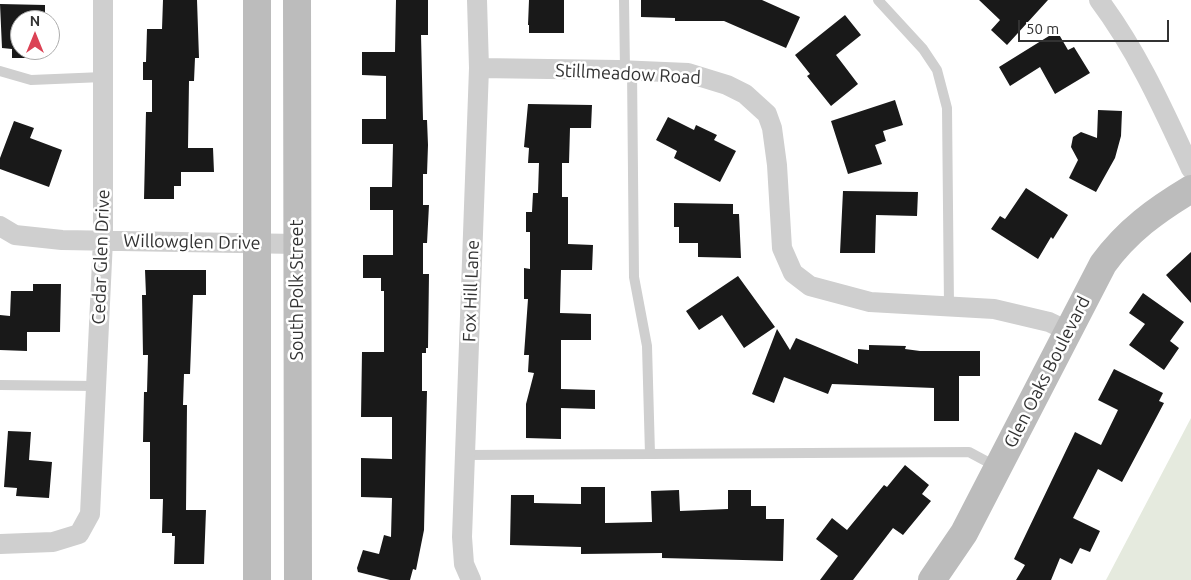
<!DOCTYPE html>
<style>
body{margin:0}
#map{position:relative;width:1191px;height:580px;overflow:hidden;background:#fff;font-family:Ubuntu,sans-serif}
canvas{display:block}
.north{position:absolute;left:10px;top:10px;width:50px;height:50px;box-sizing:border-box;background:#fff;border:1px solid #adadad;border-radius:50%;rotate:0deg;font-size:14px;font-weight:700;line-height:20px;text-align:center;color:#323232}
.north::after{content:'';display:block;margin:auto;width:18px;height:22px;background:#db4255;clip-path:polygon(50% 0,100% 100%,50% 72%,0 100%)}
.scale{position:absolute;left:1018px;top:20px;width:151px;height:22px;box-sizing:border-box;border:2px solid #323232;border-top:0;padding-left:6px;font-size:15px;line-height:18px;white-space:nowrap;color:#323232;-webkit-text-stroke:4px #fff;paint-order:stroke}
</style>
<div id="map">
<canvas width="1191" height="580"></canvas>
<div class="north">N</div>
<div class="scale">50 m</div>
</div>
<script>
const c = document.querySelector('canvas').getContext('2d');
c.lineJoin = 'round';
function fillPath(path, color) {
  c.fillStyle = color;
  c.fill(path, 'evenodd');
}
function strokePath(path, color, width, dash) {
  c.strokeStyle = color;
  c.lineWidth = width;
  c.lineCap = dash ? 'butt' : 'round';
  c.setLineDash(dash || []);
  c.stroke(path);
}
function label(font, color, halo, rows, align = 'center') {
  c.font = font + ' Ubuntu,sans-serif';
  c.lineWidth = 5;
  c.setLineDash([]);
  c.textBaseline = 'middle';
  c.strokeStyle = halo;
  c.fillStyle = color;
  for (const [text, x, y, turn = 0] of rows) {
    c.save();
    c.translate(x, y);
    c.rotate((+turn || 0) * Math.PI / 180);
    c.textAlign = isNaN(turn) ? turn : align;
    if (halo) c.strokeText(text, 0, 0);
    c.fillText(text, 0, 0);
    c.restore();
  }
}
fillPath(new Path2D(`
 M 1191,418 L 1191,580 L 1106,580 Z`), '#e5eade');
fillPath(new Path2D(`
 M 163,0 L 197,0 L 199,58 L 195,58 L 194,81 L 189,81 L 188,148 L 213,148 L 214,172 L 181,172 L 181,186 L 174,186 L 174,199 L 144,199 L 146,112 L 152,112 L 152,80 L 143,80 L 143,62 L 146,62 L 147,29 L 162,29 Z
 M 396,0 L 428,0 L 428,35 L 421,35 L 423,120 L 427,120 L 428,145 L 427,174 L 423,174 L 423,205 L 429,205 L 427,243 L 423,243 L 423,274 L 429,274 L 428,348 L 426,348 L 426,353 L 422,353 L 422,391 L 427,391 L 424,530 L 416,570 L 413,569 L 410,580 L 390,580 L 358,572 L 357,568 L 363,550 L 379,554 L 384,535 L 391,537 L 392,498 L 361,497 L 361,458 L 392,459 L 392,417 L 361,417 L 362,352 L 384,352 L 384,291 L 381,291 L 381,278 L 363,278 L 363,255 L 393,255 L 393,210 L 370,210 L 370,187 L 392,187 L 393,144 L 362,144 L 362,119 L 386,119 L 386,76 L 362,75 L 362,52 L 395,52 Z
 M 529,0 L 564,0 L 564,33 L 529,33 L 529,25 L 528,25 Z
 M 641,0 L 762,0 L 800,17 L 786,48 L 724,21 L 675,21 L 675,18 L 641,17 Z
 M 979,0 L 1048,0 L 1007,45 L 991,30 L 1000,20 Z
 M 0,4 L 45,5 L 45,20 L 20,20 L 20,50 L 44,50 L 44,58 L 12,58 L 12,49 L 2,48 Z
 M 845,15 L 861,35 L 836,55 L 858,84 L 831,106 L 807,76 L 810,74 L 795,55 Z
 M 1057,31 L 1068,50 L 1074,47 L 1090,73 L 1055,94 L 1040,67 L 1010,86 L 999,67 Z
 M 895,100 L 903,125 L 883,131 L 886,141 L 875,145 L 882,164 L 848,174 L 831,121 Z
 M 528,104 L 592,105 L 591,128 L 570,128 L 569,163 L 562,163 L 562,197 L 568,197 L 568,244 L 593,245 L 592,270 L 561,270 L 560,313 L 591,314 L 591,340 L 561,340 L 561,389 L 595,390 L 595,409 L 561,408 L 561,439 L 526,438 L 526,404 L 534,373 L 528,372 L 529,355 L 524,355 L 528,299 L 524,299 L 524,268 L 530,269 L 530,232 L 526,232 L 526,212 L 532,212 L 533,193 L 538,193 L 539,163 L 528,163 L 529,148 L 524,147 Z
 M 1098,110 L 1122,111 L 1121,136 L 1115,158 L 1096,192 L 1069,178 L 1078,160 L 1071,147 L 1073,137 L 1081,132 L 1097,138 Z
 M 668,117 L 694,130 L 696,125 L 717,135 L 714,140 L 736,151 L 720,182 L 674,158 L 677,151 L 656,140 Z
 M 14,121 L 34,128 L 30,138 L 62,150 L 49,187 L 0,169 L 0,158 Z
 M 1026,188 L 1068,215 L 1053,239 L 1051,237 L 1038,259 L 991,229 L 1000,216 L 1005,219 Z
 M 843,191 L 918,192 L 917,216 L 876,215 L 875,253 L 840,253 Z
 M 674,203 L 733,204 L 733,214 L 739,214 L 741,258 L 698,257 L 698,243 L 679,243 L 679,227 L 674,227 Z
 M 1191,252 L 1191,303 L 1166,275 Z
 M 145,270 L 206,270 L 206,295 L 193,295 L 190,374 L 184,374 L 183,405 L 187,405 L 186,510 L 206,510 L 204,564 L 174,564 L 175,536 L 172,536 L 172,533 L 162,533 L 163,499 L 150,499 L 150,442 L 143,442 L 144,392 L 147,392 L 148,355 L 143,355 L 142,295 L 146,295 Z
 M 738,276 L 775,327 L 744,348 L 722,315 L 699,330 L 686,311 Z
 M 33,284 L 61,284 L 60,332 L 27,332 L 27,351 L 0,350 L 0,315 L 10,316 L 11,291 L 33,291 Z
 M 1143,293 L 1184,322 L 1170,341 L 1179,348 L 1164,370 L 1129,345 L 1145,324 L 1129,313 Z
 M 777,329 L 790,350 L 796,338 L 858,364 L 858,349 L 869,350 L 869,345 L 906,346 L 905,349 L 920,351 L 980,351 L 980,376 L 959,376 L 959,421 L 934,421 L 934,388 L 832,384 L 828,394 L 784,377 L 774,403 L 752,394 Z
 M 1114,369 L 1163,393 L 1159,401 L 1164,403 L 1122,482 L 1098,469 L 1073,518 L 1100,531 L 1090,552 L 1080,548 L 1072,564 L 1060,558 L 1051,580 L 1016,580 L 1025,565 L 1014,559 L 1075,432 L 1101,445 L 1118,410 L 1098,400 Z
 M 8,431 L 31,432 L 29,460 L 52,462 L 49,498 L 16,496 L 17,488 L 4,487 Z
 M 905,465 L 929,485 L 922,494 L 931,501 L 903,535 L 893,528 L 853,580 L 820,580 L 838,556 L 816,539 L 832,518 L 847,530 L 884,485 L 887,487 Z
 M 581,487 L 605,487 L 605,523 L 652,522 L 651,491 L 679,490 L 680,511 L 728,509 L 728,490 L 751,490 L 751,506 L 766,506 L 766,519 L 784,519 L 783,561 L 662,558 L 662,553 L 581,554 L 581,547 L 510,545 L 511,495 L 534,495 L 534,503 L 581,504 Z`), '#191919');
strokePath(new Path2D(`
 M 624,0 L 625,70
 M 878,0 L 923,49 L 937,70 L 947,108 L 949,306
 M 632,70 L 634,277 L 647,346 L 650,454 L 969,452 L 997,467
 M 0,71 L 31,80 L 103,77
 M 0,385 L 96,386
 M 465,455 L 650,454`), '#cfcfcf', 10);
strokePath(new Path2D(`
 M 1099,0 C 1138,52 1164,111 1191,169
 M 479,68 L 618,70 L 688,73 L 727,85 L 745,94 L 767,114 L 772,128 L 777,165 L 782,248 L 793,273 L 810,286 L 870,302 L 994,309 L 1049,322 L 1068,331
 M 0,226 L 15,235 L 62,240 L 297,244
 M 0,544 L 53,542 L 79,534 L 90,514 L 103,240 L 103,0
 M 471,580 L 464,564 L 462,537 L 479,68 L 477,0`), '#cfcfcf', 20);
strokePath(new Path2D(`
 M 297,0 L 298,580
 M 257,580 L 257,0
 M 932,580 L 964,533 L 1103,264 C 1127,231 1156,210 1191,189`), '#bcbcbc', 28);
label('18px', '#323232', '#fff', [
 ["Stillmeadow Road",628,74,3],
 ["Willowglen Drive",192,242,1],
 ["Cedar Glen Drive",101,257,-88],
 ["South Polk Street",297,290,-90],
 ["Fox Hill Lane",471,291,-88],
 ["Glen Oaks Boulevard",1047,372,-63]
]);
</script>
